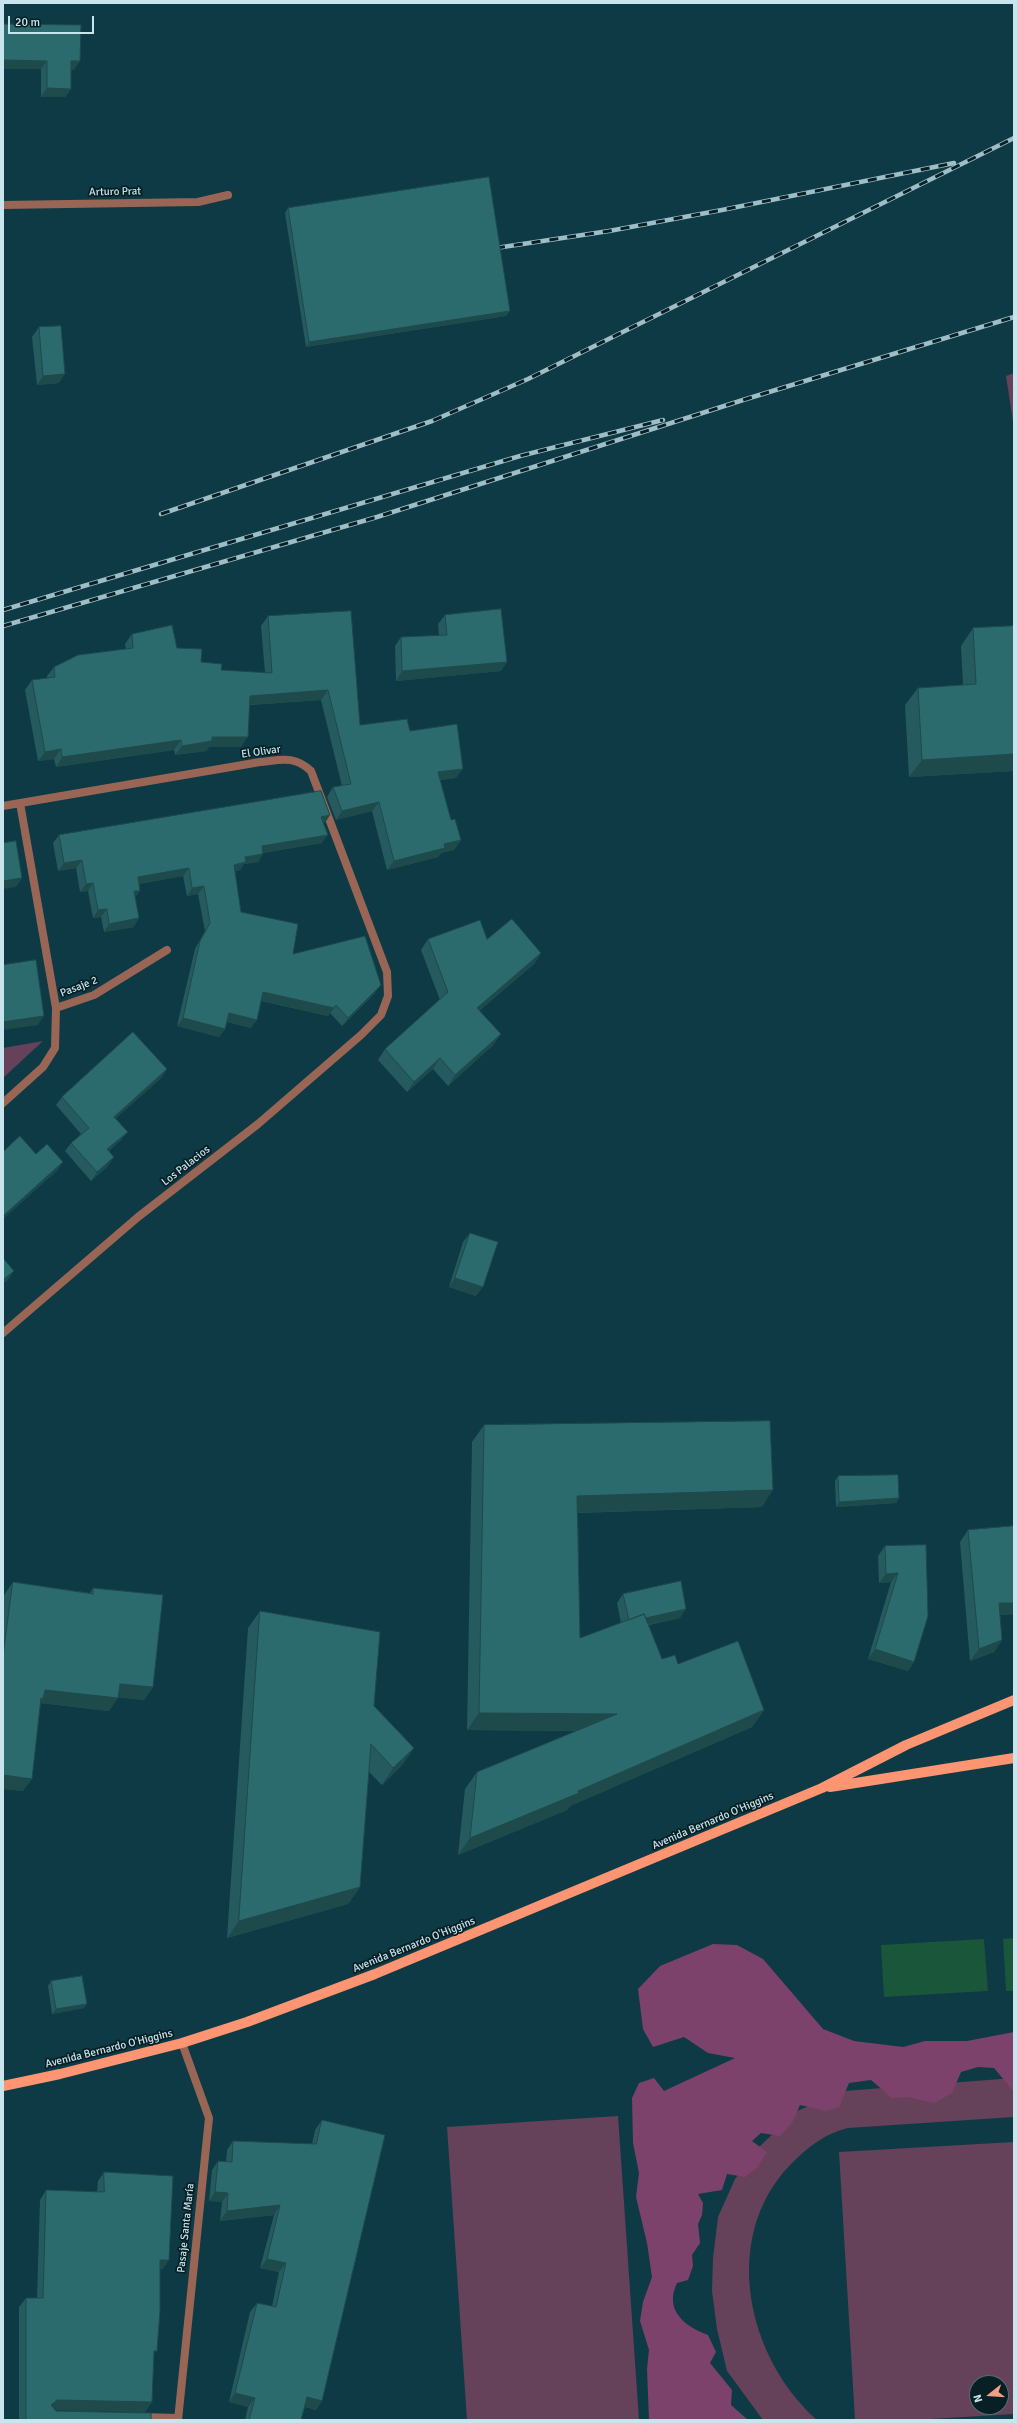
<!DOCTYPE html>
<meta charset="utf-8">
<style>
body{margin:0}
#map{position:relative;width:1017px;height:2423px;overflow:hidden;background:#0d3a45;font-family:Signika,sans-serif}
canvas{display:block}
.frame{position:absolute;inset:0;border:4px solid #c8e4ed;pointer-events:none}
.north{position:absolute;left:969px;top:2375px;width:40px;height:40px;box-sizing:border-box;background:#071f25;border:1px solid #546e75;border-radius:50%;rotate:253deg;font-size:11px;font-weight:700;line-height:16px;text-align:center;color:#c8e4ed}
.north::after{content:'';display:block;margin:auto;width:14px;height:18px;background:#f39f83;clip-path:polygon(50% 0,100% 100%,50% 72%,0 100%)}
.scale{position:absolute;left:8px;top:16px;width:86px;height:18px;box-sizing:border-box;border:2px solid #c8e4ed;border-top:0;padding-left:5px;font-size:12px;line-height:14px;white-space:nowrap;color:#c8e4ed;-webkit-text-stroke:3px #071f25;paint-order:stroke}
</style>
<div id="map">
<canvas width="1017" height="2423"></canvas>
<div class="frame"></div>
<div class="north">N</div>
<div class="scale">20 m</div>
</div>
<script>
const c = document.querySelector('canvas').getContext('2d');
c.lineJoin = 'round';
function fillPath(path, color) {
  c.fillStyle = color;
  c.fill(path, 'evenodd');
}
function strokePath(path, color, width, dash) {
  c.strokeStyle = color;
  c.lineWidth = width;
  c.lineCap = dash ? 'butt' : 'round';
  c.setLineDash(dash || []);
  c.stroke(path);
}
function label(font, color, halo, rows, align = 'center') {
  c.font = font + ' Signika,sans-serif';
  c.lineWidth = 3.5;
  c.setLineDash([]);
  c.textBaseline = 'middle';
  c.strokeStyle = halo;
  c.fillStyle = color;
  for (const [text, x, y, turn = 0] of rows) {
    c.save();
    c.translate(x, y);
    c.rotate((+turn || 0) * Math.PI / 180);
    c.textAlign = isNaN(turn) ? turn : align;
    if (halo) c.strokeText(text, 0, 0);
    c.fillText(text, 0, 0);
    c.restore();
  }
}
fillPath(new Path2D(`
 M 1014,373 L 1014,428 L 1006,376 Z
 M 43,1041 L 3,1078 L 3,1048 Z
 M 1014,2078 L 1014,2117 L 848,2128 C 824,2134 808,2147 790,2165 C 720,2238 747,2358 817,2420 L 763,2420 L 727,2371 L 717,2329 L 712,2291 L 713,2258 L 718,2217 L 735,2179 L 759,2147 L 797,2111 L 844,2091 Z
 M 618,2116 L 639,2420 L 467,2420 L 447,2127 Z
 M 1014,2142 L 1014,2414 L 914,2420 L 855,2420 L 839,2152 ZM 977,2383 L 1001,2383 L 1001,2407 L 977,2407 Z`), '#66415a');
fillPath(new Path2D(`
 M 713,1944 L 737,1945 L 763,1959 L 823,2029 L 854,2041 L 903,2047 L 925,2041 L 967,2041 L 1014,2032 L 1014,2092 L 994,2068 L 978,2067 L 961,2072 L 952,2093 L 934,2103 L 908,2097 L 892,2098 L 871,2080 L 849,2083 L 839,2107 L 826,2111 L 800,2105 L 792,2123 L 780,2136 L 761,2133 L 752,2141 L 767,2152 L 757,2168 L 745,2177 L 727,2174 L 722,2190 L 698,2194 L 703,2203 L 702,2215 L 698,2224 L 700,2243 L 692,2255 L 693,2266 L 688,2280 L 677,2283 C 664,2310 684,2326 708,2335 L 716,2352 L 710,2363 L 732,2390 L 731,2405 L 748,2420 L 649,2420 L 647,2369 L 649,2350 L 640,2321 L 643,2302 L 652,2277 L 647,2243 L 636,2197 L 639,2173 L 633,2143 L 632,2098 L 639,2083 L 654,2078 L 664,2091 L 735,2058 L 708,2053 L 684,2037 L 653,2047 L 643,2029 L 638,1989 L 660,1966 Z`), '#7d426c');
fillPath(new Path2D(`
 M 1014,1938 L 1014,1991 L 1006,1991 L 1003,1939 Z
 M 984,1939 L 988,1991 L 884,1997 L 881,1945 Z`), '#19563a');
strokePath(new Path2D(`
 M 3,205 L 198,202 L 228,195
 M 20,803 L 56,1008
 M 3,806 L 260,762 C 281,760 294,755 311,771 L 387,972 L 388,996 L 381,1015 L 361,1035 L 258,1124 L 138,1217 L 3,1333
 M 3,1103 L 43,1067 L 55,1048 L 56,1008 L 94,995 L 167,950
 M 141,2417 L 178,2418
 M 178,2420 L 209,2118 L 182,2043`), '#965', 8);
strokePath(new Path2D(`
 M 830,1787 L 1014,1758
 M 3,2086 L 60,2074 L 182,2043 L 247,2022 L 375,1974 L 822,1788 L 906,1745 L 1014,1700`), '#fd9572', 10);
const rail = new Path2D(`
 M 496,248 L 609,231 L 722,210 L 954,163
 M 161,514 L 432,421 L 528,379 L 1014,138
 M 3,610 L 520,456 L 663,420
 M 3,626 L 377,517 L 743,400 L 1014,317`);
strokePath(rail, '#9ebec7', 4.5);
strokePath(rail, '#071f25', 3, [9]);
fillPath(new Path2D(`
 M 3,24 L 74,70 L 71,70 L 71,89 L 65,97 L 41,97 L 41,69 L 3,69 Z
 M 288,208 L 510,311 L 506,316 L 306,347 L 285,213 Z
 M 39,327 L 59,383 L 37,385 L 32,337 Z
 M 445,615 L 501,671 L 396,681 L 395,646 L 401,637 L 439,636 L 438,624 Z
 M 268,616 L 360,725 L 410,731 L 456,778 L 440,780 L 451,820 L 461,840 L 454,850 L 441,853 L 438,857 L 387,870 L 372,811 L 336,820 L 327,797 L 333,787 L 342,786 L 321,700 L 250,705 L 241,747 L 209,747 L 206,751 L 175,755 L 174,750 L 56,767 L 54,759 L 38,761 L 25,690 L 32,680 L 47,678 L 47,676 L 54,667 L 126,649 L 125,644 L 132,634 L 177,648 L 201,662 L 221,670 L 265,673 L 261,626 Z
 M 1014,626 L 1014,771 L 909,777 L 905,705 L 918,688 L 963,685 L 961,646 L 973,628 Z
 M 323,823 L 322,843 L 263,853 L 258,862 L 244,864 L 240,870 L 235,871 L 241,912 L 293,954 L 375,993 L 342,1026 L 330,1013 L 328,1016 L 261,1001 L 251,1028 L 227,1022 L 225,1029 L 219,1037 L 177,1026 L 195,949 L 205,931 L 198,894 L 187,896 L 183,876 L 139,884 L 135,897 L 134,927 L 104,932 L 101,917 L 93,918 L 88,891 L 80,892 L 76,868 L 58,871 L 53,843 L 59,835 L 325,823 Z
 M 428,939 L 487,939 L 541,953 L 534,964 L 479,1011 L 501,1034 L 493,1045 L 448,1086 L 433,1069 L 407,1092 L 378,1060 L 385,1049 L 440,1000 L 421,950 Z
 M 167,1069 L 161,1078 L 116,1118 L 121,1140 L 109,1151 L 108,1166 L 91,1181 L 65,1151 L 71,1143 L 81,1134 L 56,1105 L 62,1097 Z
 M 470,1233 L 476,1296 L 449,1287 L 463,1242 Z
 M 484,1425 L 762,1507 L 578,1513 L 580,1638 L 621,1623 L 617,1603 L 623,1594 L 680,1618 L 649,1625 L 662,1659 L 678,1664 L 764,1710 L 752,1727 L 570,1806 L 567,1810 L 458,1855 L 465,1789 L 477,1772 L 578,1731 L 467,1730 L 472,1442 Z
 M 838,1476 L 899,1498 L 896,1503 L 836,1507 L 835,1481 Z
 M 1014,1480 L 1014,1504 L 1013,1482 Z
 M 968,1530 L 1014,1614 L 1000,1615 L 1002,1640 L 994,1652 L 970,1661 L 960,1542 Z
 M 926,1545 L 914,1662 L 908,1671 L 868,1659 L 891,1582 L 879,1583 L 878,1556 L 885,1546 Z
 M 13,1582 L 90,1593 L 93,1588 L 153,1687 L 144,1700 L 118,1697 L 109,1711 L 40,1703 L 23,1791 L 3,1789 L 3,1604 L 4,1595 Z
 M 260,1611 L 374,1706 L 414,1748 L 402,1765 L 382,1785 L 369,1772 L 360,1887 L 348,1904 L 227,1938 L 248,1628 Z
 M 51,1981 L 84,2008 L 52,2014 L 48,1986 Z
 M 322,2120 L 322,2401 L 316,2410 L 305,2407 L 301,2420 L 245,2420 L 248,2407 L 229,2402 L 250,2312 L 257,2303 L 272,2306 L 279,2272 L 260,2268 L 274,2215 L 220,2221 L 222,2202 L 209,2201 L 212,2170 L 218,2161 L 226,2162 L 227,2150 L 233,2141 L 312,2144 L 315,2130 Z
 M 104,2172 L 163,2269 L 160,2269 L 154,2355 L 152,2402 L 145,2412 L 55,2410 L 56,2411 L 151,2420 L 19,2420 L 19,2307 L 26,2298 L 37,2298 L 40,2200 L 46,2190 L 97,2192 L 98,2181 Z`), '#255b5e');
fillPath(new Path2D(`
 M 3,60 L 47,61 L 41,69 L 3,69 Z
 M 71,61 L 80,61 L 74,70 L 65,70 Z
 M 47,88 L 71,89 L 65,97 L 41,97 Z
 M 510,311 L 506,316 L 306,347 L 309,342 Z
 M 65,374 L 59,383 L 37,385 L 43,376 Z
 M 507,662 L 501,671 L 396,681 L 402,671 Z
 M 328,690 L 321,700 L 244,705 L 250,696 Z
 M 212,737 L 248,737 L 241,747 L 209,747 L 206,751 L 175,755 L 182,746 Z
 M 181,740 L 174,750 L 56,767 L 62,757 Z
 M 61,749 L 54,759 L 38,761 L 45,752 Z
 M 1014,754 L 1014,771 L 909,777 L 922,760 Z
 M 463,769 L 456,778 L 431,781 L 438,772 Z
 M 379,802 L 372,811 L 336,820 L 342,811 Z
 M 330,815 L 325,823 L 315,825 L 321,817 Z
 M 328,835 L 322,843 L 257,854 L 262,846 Z
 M 461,840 L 454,850 L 441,853 L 438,857 L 387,870 L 394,861 L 444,844 Z
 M 263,854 L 258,862 L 244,864 L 240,870 L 228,873 L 234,865 L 245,857 Z
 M 82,860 L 76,868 L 58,871 L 64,863 Z
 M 189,868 L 183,876 L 132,885 L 138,877 Z
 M 22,878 L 16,887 L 3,889 L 3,881 Z
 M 93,883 L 88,891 L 80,892 L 86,884 Z
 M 204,886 L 198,894 L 187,896 L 192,888 Z
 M 134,891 L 140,891 L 134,899 Z
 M 107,909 L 101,917 L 93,918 L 98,910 Z
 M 139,918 L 134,927 L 104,932 L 109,924 Z
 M 541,953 L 534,964 L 469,1019 L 477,1008 Z
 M 381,985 L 375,993 L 342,1026 L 348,1018 Z
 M 263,992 L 334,1008 L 328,1016 L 258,1000 Z
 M 229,1013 L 257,1020 L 251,1028 L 223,1021 Z
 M 44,1016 L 38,1025 L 3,1030 L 3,1022 Z
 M 183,1018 L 225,1029 L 219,1037 L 177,1026 Z
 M 501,1034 L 493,1045 L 448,1086 L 455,1075 Z
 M 440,1058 L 433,1069 L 407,1092 L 414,1082 Z
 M 167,1069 L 161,1078 L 108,1125 L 114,1117 Z
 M 128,1132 L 121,1140 L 101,1158 L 107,1149 Z
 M 114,1157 L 108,1166 L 91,1181 L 97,1172 Z
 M 63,1162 L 57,1171 L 3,1219 L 3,1216 Z
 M 14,1271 L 8,1280 L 3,1284 L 3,1280 Z
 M 455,1278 L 483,1287 L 476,1296 L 449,1287 Z
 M 773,1490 L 762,1507 L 566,1513 L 577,1496 Z
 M 899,1498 L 896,1503 L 836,1507 L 839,1502 Z
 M 898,1573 L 891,1582 L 879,1583 L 886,1574 Z
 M 999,1603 L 1014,1603 L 1014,1614 L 991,1616 Z
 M 686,1609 L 680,1618 L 622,1630 L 629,1621 Z
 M 1002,1640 L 994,1652 L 970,1661 L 979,1649 Z
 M 875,1649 L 914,1662 L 908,1671 L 868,1659 Z
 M 120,1684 L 153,1687 L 144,1700 L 111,1697 Z
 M 45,1690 L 118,1698 L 109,1711 L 40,1703 L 34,1712 Z
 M 764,1710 L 752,1727 L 570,1806 L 567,1810 L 458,1855 L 470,1838 Z
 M 479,1713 L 617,1714 L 606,1731 L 467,1730 Z
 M 414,1748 L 402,1765 L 382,1785 L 393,1768 Z
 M 3,1775 L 32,1779 L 23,1791 L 3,1789 Z
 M 360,1887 L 348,1904 L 227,1938 L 239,1921 Z
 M 87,2004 L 84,2008 L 52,2014 L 56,2009 Z
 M 215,2192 L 228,2193 L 222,2202 L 209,2201 Z
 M 280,2205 L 274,2215 L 220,2221 L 227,2211 Z
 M 267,2259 L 286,2263 L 279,2272 L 260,2268 Z
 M 160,2260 L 169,2260 L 163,2269 L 154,2269 Z
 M 235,2393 L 255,2398 L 248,2407 L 229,2402 Z
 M 307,2397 L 322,2401 L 316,2410 L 301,2406 Z
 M 57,2400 L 152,2402 L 145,2412 L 50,2410 L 51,2405 Z`), '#1e4a4c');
const building = new Path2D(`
 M 3,24 L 81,25 L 80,61 L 71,61 L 71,89 L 47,88 L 47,61 L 3,60 Z
 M 489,177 L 510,311 L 309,342 L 288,208 Z
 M 61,326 L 65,374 L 43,376 L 39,327 Z
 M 501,609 L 507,662 L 402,671 L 401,637 L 447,635 L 445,615 Z
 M 351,611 L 360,725 L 407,719 L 410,731 L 457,724 L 463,769 L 438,772 L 451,820 L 455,819 L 461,840 L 444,844 L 445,848 L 394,861 L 379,802 L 342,811 L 333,787 L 351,784 L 328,690 L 250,696 L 248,737 L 212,737 L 212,741 L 182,746 L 181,740 L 62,757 L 61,749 L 45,752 L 32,680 L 55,677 L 54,667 L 78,655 L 133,648 L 132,634 L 172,625 L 177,648 L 202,649 L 201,662 L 222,664 L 221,670 L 272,673 L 268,616 Z
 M 1014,626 L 1014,754 L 922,760 L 918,688 L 976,684 L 973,628 Z
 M 321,791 L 330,815 L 321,817 L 328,835 L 262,846 L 263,854 L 245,857 L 246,862 L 234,865 L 241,912 L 298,924 L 293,954 L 365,936 L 381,985 L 348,1018 L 336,1005 L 334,1008 L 263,992 L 257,1020 L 229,1013 L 225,1029 L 183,1018 L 200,941 L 210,923 L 204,886 L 192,888 L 189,868 L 138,877 L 140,891 L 134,891 L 139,918 L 109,924 L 107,909 L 98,910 L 93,883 L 86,884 L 82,860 L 64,863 L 59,835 Z
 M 16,841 L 22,878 L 3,881 L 3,843 Z
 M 512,919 L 541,953 L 477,1008 L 501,1034 L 455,1075 L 440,1058 L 414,1082 L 385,1049 L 448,992 L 428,939 L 480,920 L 487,939 Z
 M 36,960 L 44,1016 L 3,1022 L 3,965 Z
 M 133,1032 L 167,1069 L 114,1117 L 128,1132 L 107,1149 L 114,1157 L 97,1172 L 71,1143 L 89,1128 L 62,1097 Z
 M 20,1136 L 36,1154 L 47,1144 L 63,1162 L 3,1216 L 3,1152 Z
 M 470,1233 L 498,1242 L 483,1287 L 455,1278 Z
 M 3,1258 L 14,1271 L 3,1280 Z
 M 770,1421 L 773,1490 L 577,1496 L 580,1638 L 644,1614 L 662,1659 L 675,1655 L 678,1664 L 738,1641 L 764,1710 L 578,1791 L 579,1793 L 470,1838 L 477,1772 L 617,1714 L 479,1713 L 484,1425 Z
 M 898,1475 L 899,1498 L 839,1502 L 838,1476 Z
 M 1014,1526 L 1014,1603 L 999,1603 L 1002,1640 L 979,1649 L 968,1530 Z
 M 926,1545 L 928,1616 L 914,1662 L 875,1649 L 898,1573 L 886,1574 L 885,1546 Z
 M 681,1581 L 686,1609 L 646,1618 L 644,1614 L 629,1620 L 623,1594 Z
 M 13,1582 L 93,1594 L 93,1588 L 163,1595 L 153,1687 L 120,1684 L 118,1698 L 45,1690 L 43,1699 L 41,1698 L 32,1779 L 3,1775 L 3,1656 Z
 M 260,1611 L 380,1632 L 374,1706 L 414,1748 L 393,1768 L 371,1744 L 360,1887 L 239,1921 Z
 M 82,1976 L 87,2004 L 56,2009 L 51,1981 Z
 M 322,2120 L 385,2135 L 322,2401 L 307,2397 L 301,2420 L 249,2420 L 255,2398 L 235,2393 L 257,2303 L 276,2307 L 286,2263 L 267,2259 L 280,2205 L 227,2211 L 228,2193 L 215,2192 L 218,2161 L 232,2162 L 233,2141 L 316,2144 Z
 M 104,2172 L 173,2176 L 169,2260 L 160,2260 L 160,2311 L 157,2351 L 154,2351 L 152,2402 L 57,2400 L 51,2405 L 56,2411 L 151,2413 L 151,2420 L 26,2420 L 26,2298 L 43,2298 L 46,2190 L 104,2192 Z`);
fillPath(building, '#2b6a6d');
strokePath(building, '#1e4a4c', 1);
label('11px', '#c8e4ed', '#071f25', [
 ["Arturo Prat",115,192,-1],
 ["El Olivar",261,752,-8],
 ["Pasaje 2",79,987,-21],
 ["Los Palacios",186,1166,-38],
 ["Avenida Bernardo O'Higgins",713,1821,-23],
 ["Avenida Bernardo O'Higgins",414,1945,-22],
 ["Avenida Bernardo O'Higgins",109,2049,-14],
 ["Pasaje Santa María",186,2228,-84]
]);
</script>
